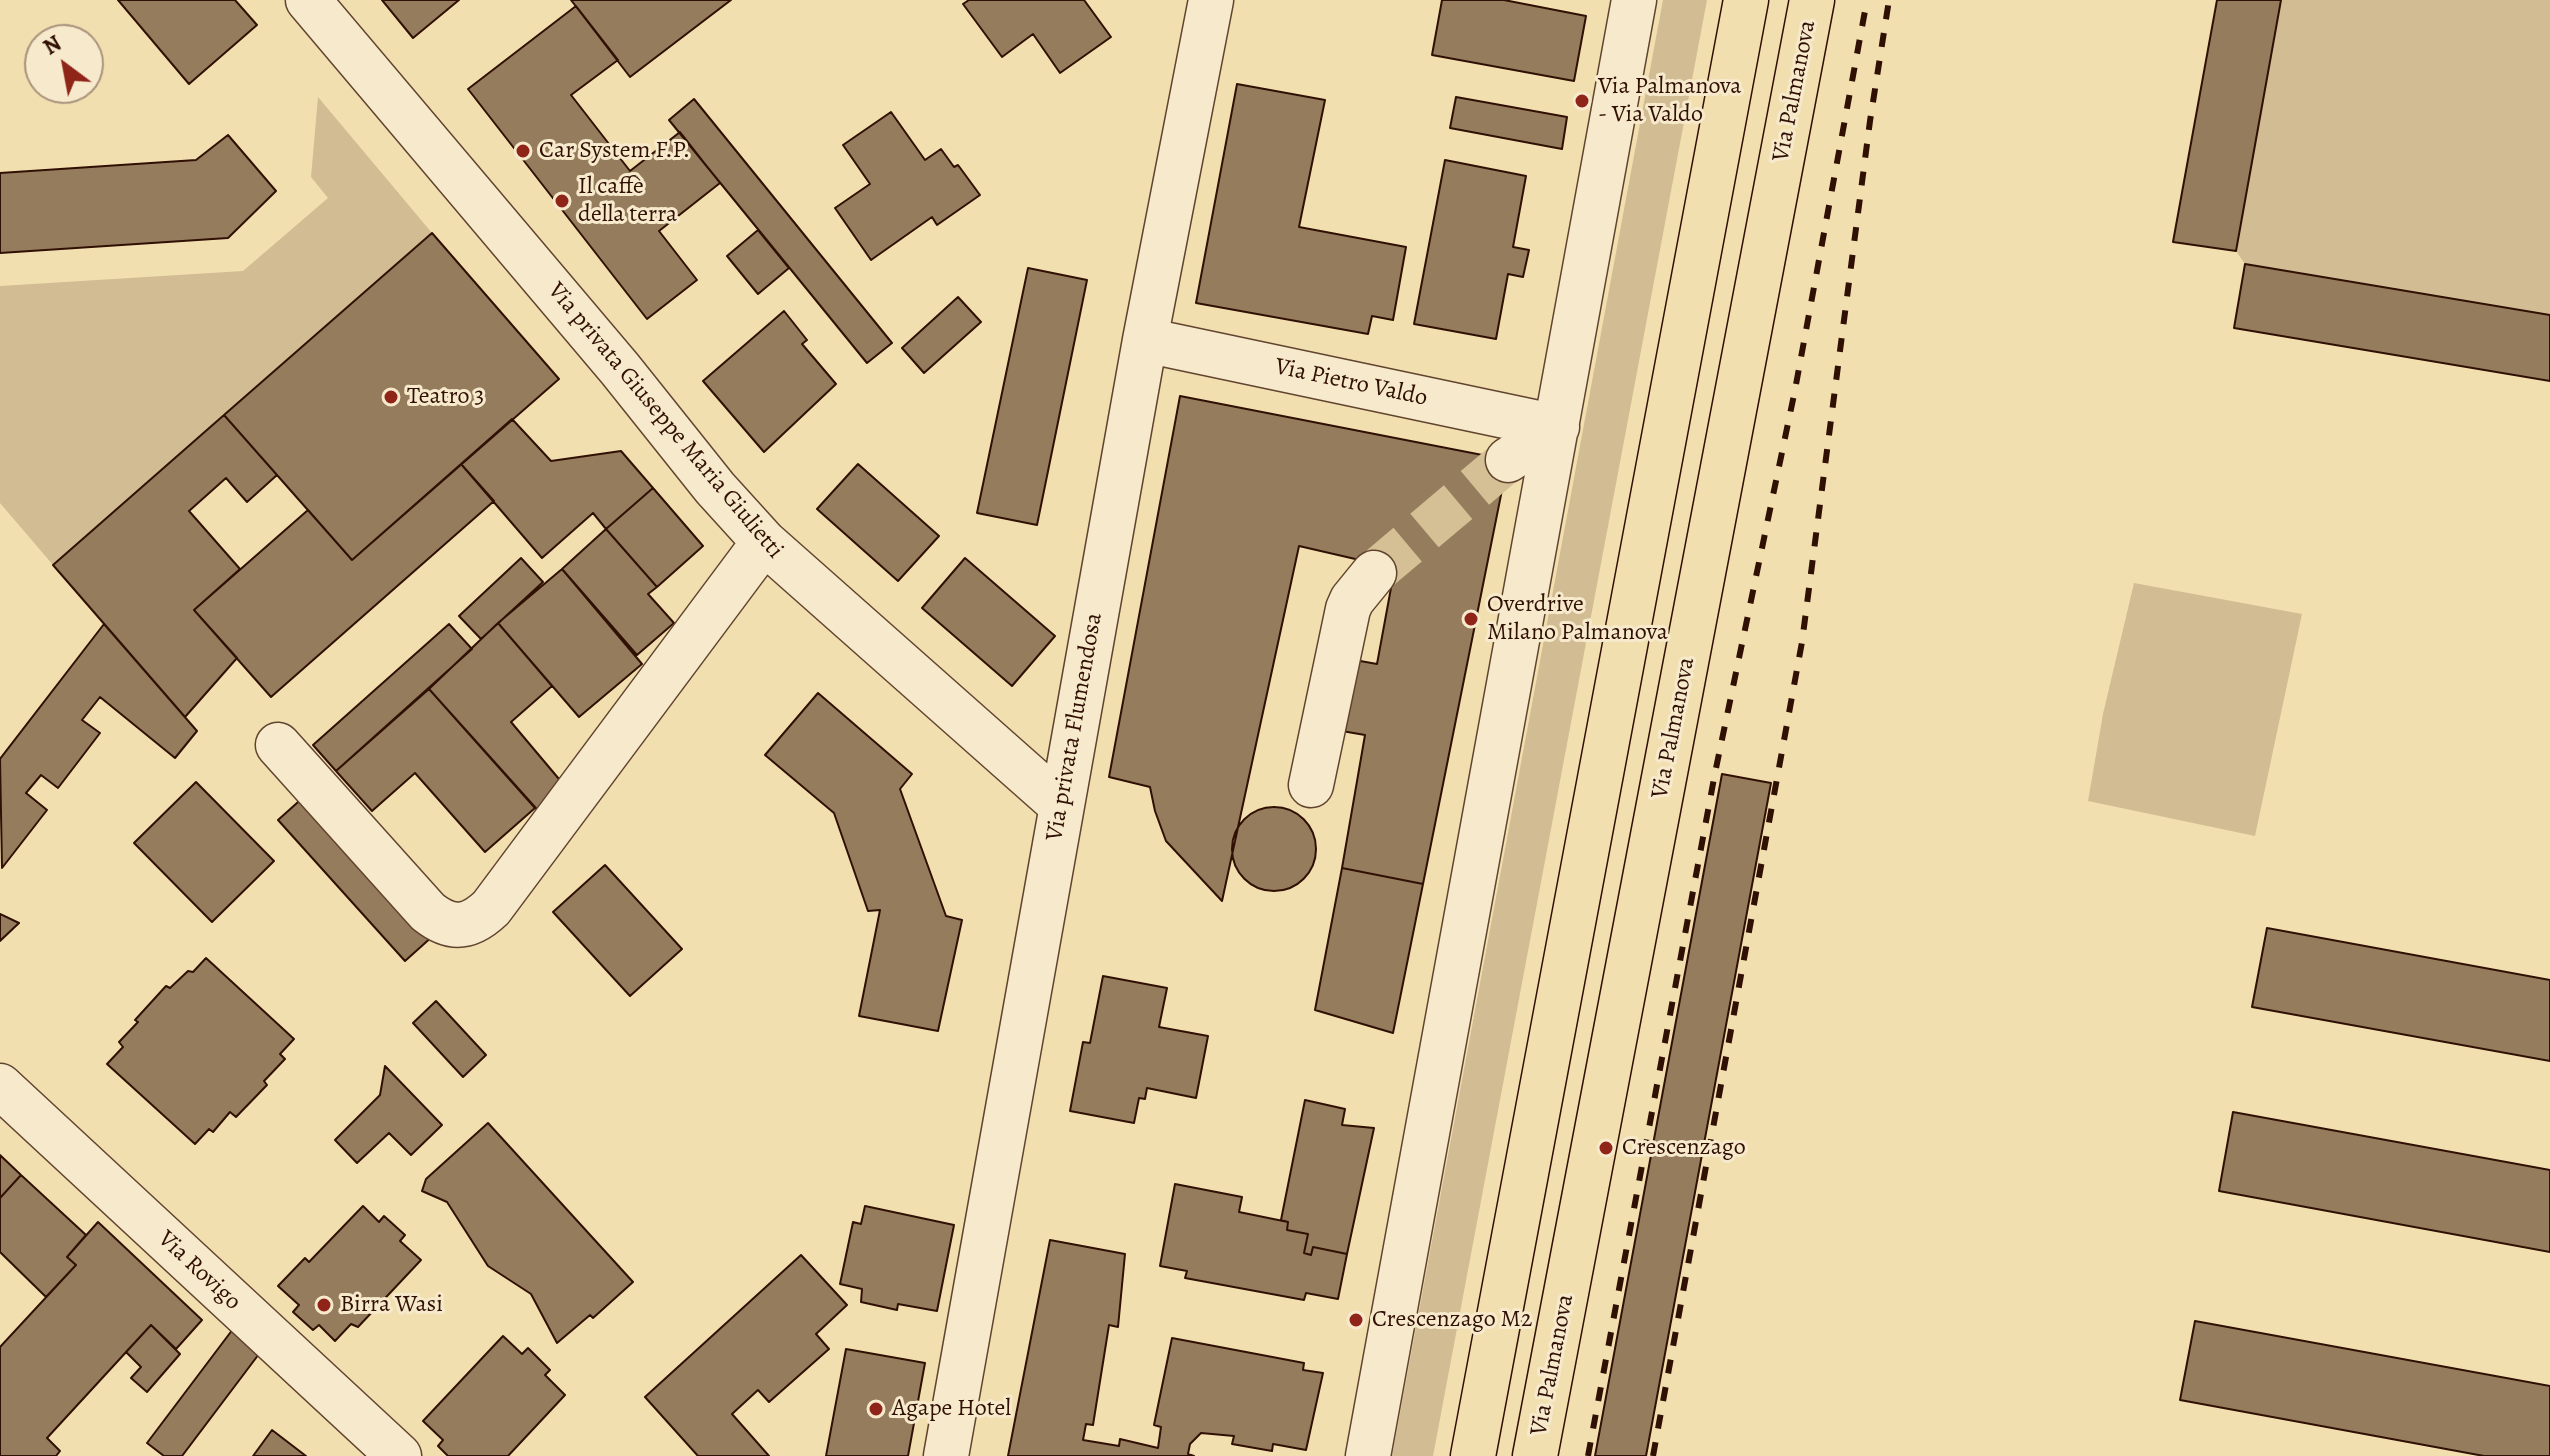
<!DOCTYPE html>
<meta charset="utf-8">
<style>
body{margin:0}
#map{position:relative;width:2550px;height:1456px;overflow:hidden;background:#f2dfb0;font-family:Alegreya,serif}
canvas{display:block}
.north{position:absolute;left:24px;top:24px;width:80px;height:80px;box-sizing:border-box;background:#f7eacc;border:2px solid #a8937c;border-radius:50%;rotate:328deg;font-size:22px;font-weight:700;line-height:32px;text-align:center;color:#311004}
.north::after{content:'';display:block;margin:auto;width:28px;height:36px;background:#8f2418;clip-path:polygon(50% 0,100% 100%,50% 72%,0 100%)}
</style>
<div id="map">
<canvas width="2550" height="1456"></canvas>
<div class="north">N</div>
</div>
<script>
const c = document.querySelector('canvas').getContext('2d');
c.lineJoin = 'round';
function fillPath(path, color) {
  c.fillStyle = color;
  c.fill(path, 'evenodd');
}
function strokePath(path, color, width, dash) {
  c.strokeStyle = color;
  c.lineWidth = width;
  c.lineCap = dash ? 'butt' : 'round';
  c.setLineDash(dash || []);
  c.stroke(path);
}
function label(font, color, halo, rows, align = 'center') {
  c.font = font + ' Alegreya,serif';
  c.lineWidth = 6;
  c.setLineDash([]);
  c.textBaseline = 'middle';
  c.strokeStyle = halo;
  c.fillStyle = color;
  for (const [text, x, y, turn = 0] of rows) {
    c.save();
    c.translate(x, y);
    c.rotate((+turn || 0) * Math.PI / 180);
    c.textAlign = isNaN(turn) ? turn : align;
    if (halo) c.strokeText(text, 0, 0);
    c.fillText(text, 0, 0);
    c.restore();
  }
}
fillPath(new Path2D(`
 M 1663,0 L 1707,0 L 1433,1456 L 1392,1456 Z
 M 2281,0 L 2550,0 L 2550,315 L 2245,264 L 2236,251 Z
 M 318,97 L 432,233 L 53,565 L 0,503 L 0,286 L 243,271 L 328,198 L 311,177 Z
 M 2134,583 L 2302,614 L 2255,836 L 2088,801 L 2103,714 Z`), '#d1bc93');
const building = new Path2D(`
 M 118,0 L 235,0 L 257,25 L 189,84 Z
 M 382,0 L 459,0 L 413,38 Z
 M 571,0 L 731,0 L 630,77 Z
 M 969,0 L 1084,0 L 1111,37 L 1060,73 L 1033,34 L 1002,57 L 963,4 Z
 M 1442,0 L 1504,0 L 1586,16 L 1574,81 L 1432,55 Z
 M 2217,0 L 2281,0 L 2236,251 L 2173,242 Z
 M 576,6 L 618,60 L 571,95 L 630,171 L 680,132 L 720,183 L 659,231 L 697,280 L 647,319 L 468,89 Z
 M 1237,84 L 1325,100 L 1299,227 L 1406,247 L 1393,320 L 1372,316 L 1368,334 L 1196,303 Z
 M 1456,97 L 1567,117 L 1562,149 L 1450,128 Z
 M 694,99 L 892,343 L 867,363 L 669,120 Z
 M 891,112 L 925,160 L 941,149 L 954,167 L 958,165 L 980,195 L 937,225 L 932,217 L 871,260 L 835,208 L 870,184 L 843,145 Z
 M 228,135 L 276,191 L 228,238 L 0,253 L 0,173 L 196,160 Z
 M 1445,160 L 1526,176 L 1513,247 L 1529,250 L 1523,277 L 1508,274 L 1496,339 L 1414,324 Z
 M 758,230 L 789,268 L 758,294 L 727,256 Z
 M 432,233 L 559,379 L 352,560 L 224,415 Z
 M 2245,264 L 2550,315 L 2550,381 L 2234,328 Z
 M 1028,268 L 1087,280 L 1037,525 L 977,513 Z
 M 958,297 L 981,322 L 924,373 L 902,348 Z
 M 784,311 L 807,340 L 802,344 L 836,384 L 764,452 L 703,381 Z
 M 1180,396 L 1508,460 L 1423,884 L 1342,868 L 1365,735 L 1336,730 L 1349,659 L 1377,664 L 1391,588 L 1364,561 L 1299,546 L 1222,901 L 1166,841 L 1155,811 L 1150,787 L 1109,777 Z
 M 224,415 L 277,475 L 247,502 L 226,478 L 189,511 L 240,569 L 194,610 L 237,658 L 185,717 L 53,565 Z
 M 512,419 L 551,461 L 621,451 L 653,488 L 606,529 L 593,513 L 542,558 L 461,464 Z
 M 461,464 L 494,501 L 271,697 L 194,610 L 308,510 L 352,560 Z
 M 858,464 L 939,536 L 898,581 L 817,509 Z
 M 653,488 L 703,546 L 657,587 L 606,529 Z
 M 606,529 L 657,587 L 648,594 L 674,623 L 637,655 L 562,569 Z
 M 521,558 L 543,582 L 481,639 L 459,616 Z
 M 965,558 L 1055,636 L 1012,686 L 922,608 Z
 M 562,569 L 642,664 L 579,717 L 498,623 Z
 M 498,623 L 552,686 L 511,722 L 564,785 L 543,816 L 429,689 Z
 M 104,624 L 197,731 L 175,758 L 100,697 L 82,720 L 100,733 L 58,788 L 41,775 L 26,793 L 47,810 L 2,868 L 0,759 Z
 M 449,624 L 472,649 L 336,771 L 313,745 Z
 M 429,689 L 535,808 L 485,852 L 415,773 L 372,811 L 336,771 Z
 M 818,693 L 912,774 L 900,789 L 946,916 L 962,920 L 938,1031 L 859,1016 L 880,910 L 868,911 L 834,813 L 765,755 Z
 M 1722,774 L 1771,783 L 1646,1456 L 1595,1456 Z
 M 196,782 L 274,861 L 212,922 L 134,843 Z
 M 307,794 L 434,935 L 405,961 L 278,820 Z
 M1232 849a42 42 0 1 1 84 0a42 42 0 1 1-84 0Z
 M 605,865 L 682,949 L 630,996 L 553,912 Z
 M 1342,868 L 1423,884 L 1393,1033 L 1315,1010 Z
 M 0,914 L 19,923 L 0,941 Z
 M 2267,928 L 2550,980 L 2550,1061 L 2252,1007 Z
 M 206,958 L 294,1039 L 280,1054 L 285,1059 L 264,1081 L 267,1085 L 236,1117 L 230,1112 L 213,1132 L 209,1129 L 195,1144 L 107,1064 L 123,1047 L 119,1042 L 138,1022 L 135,1020 L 166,986 L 170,988 L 188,971 L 193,972 Z
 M 1103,976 L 1167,988 L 1159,1027 L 1208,1036 L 1196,1098 L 1147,1088 L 1145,1099 L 1139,1098 L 1134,1123 L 1070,1111 L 1083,1042 L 1090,1043 Z
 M 436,1001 L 486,1055 L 463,1077 L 413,1023 Z
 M 385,1066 L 442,1125 L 411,1155 L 389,1133 L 357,1163 L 335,1140 L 380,1095 Z
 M 1305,1100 L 1345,1109 L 1342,1125 L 1374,1128 L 1347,1254 L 1313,1247 L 1311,1255 L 1304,1253 L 1308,1234 L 1287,1230 L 1288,1222 L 1281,1220 Z
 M 2233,1112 L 2550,1170 L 2550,1252 L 2219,1191 Z
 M 488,1123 L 633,1282 L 593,1318 L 590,1315 L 557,1343 L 531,1294 L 488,1266 L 447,1202 L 422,1191 L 426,1179 Z
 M 0,1155 L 21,1175 L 0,1198 Z
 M 21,1175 L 86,1235 L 67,1257 L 76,1265 L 46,1297 L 0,1252 L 0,1198 Z
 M 1175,1184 L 1242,1197 L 1239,1212 L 1288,1222 L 1287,1230 L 1308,1234 L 1304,1253 L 1311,1255 L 1313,1247 L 1347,1254 L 1338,1299 L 1306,1293 L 1304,1300 L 1185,1278 L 1187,1271 L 1160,1266 Z
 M 363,1206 L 379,1222 L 384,1216 L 405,1235 L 400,1241 L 421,1260 L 358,1327 L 351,1324 L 335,1341 L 319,1325 L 313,1330 L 293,1312 L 299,1305 L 278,1286 L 305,1258 L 309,1262 Z
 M 865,1206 L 954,1225 L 937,1311 L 898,1304 L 897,1310 L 861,1302 L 862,1289 L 840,1284 L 853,1222 L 861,1224 Z
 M 98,1222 L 202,1320 L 176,1349 L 151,1325 L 47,1438 L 60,1451 L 56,1456 L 0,1456 L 0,1347 L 76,1265 L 67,1257 Z
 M 1050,1240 L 1125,1254 L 1118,1327 L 1109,1325 L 1093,1425 L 1086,1424 L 1083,1440 L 1119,1446 L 1120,1439 L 1158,1448 L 1161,1427 L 1154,1425 L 1172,1338 L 1304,1363 L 1303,1370 L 1323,1373 L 1306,1450 L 1273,1444 L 1272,1451 L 1232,1444 L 1234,1436 L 1201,1433 L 1190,1444 L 1188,1454 L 1194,1456 L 1008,1456 Z
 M 801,1255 L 847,1305 L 816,1334 L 829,1349 L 769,1402 L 758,1390 L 732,1414 L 769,1456 L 698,1456 L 645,1397 Z
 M 2195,1321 L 2550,1386 L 2550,1456 L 2484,1456 L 2180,1400 Z
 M 151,1325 L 180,1354 L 147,1392 L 131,1378 L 141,1367 L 126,1352 Z
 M 236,1325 L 262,1350 L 182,1456 L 164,1456 L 147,1443 Z
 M 503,1336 L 522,1354 L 528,1348 L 550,1370 L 545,1375 L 565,1395 L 508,1456 L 448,1456 L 438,1446 L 443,1440 L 423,1421 Z
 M 846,1349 L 925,1363 L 908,1456 L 826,1456 Z
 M 272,1430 L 306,1456 L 253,1456 Z`);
fillPath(building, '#957c5d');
strokePath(building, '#311004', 2);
strokePath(new Path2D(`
 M 1374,573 L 1508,460`), '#d5c096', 44, [44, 22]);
const minor = new Path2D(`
 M 308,0 L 620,369 L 715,488 L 764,542 L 1061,805
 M 1145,340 L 1557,427
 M 1508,460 L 1557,427
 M 278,745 L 428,912 C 452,931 470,928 491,908 L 764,542
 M 1311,785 L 1348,609 L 1352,600 L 1374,573
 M 0,1086 L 399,1456
 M 946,1456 L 1145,340 L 1211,0
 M 1368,1456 L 1634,0`);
const highway = new Path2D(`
 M 1473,1456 L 1746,0
 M 1535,1456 L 1812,0`);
strokePath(minor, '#61442f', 47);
strokePath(highway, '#311004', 47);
strokePath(minor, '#f7eacc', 44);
strokePath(highway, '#f2dfb0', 44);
strokePath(new Path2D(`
 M 1588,1456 L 1715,773 L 1795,390 L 1867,0
 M 1653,1456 L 1802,642 L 1870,121 L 1889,0`), '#311004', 6, [14, 14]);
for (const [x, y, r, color] of [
 [1582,101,8,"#8f2418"],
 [523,151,8,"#8f2418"],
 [562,201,8,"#8f2418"],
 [391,397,8,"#8f2418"],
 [1471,619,8,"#8f2418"],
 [1606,1148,8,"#8f2418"],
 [324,1305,8,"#8f2418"],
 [1356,1320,8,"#8f2418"],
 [876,1409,8,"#8f2418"]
]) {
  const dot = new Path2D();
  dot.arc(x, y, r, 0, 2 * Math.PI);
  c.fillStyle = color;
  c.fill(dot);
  strokePath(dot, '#f7eacc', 3);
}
label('24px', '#311004', '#f7eacc', [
 ["Via Palmanova",1598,87],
 ["- Via Valdo",1598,115],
 ["Car System F.P.",539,151],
 ["Il caffè",578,187],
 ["della terra",578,215],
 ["Teatro 3",407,397],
 ["Overdrive",1487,605],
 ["Milano Palmanova",1487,633],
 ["Crescenzago",1622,1148],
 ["Birra Wasi",340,1305],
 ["Crescenzago M2",1372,1320],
 ["Agape Hotel",892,1409]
], 'left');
label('24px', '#311004', '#f7eacc', [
 ["Via Palmanova",1795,91,-79],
 ["Via Pietro Valdo",1351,383,12],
 ["Via privata Giuseppe Maria Giulietti",665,421,50],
 ["Via privata Flumendosa",1075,727,-80],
 ["Via Palmanova",1674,728,-79],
 ["Via Rovigo",199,1271,43],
 ["Via Palmanova",1553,1365,-79]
]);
</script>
